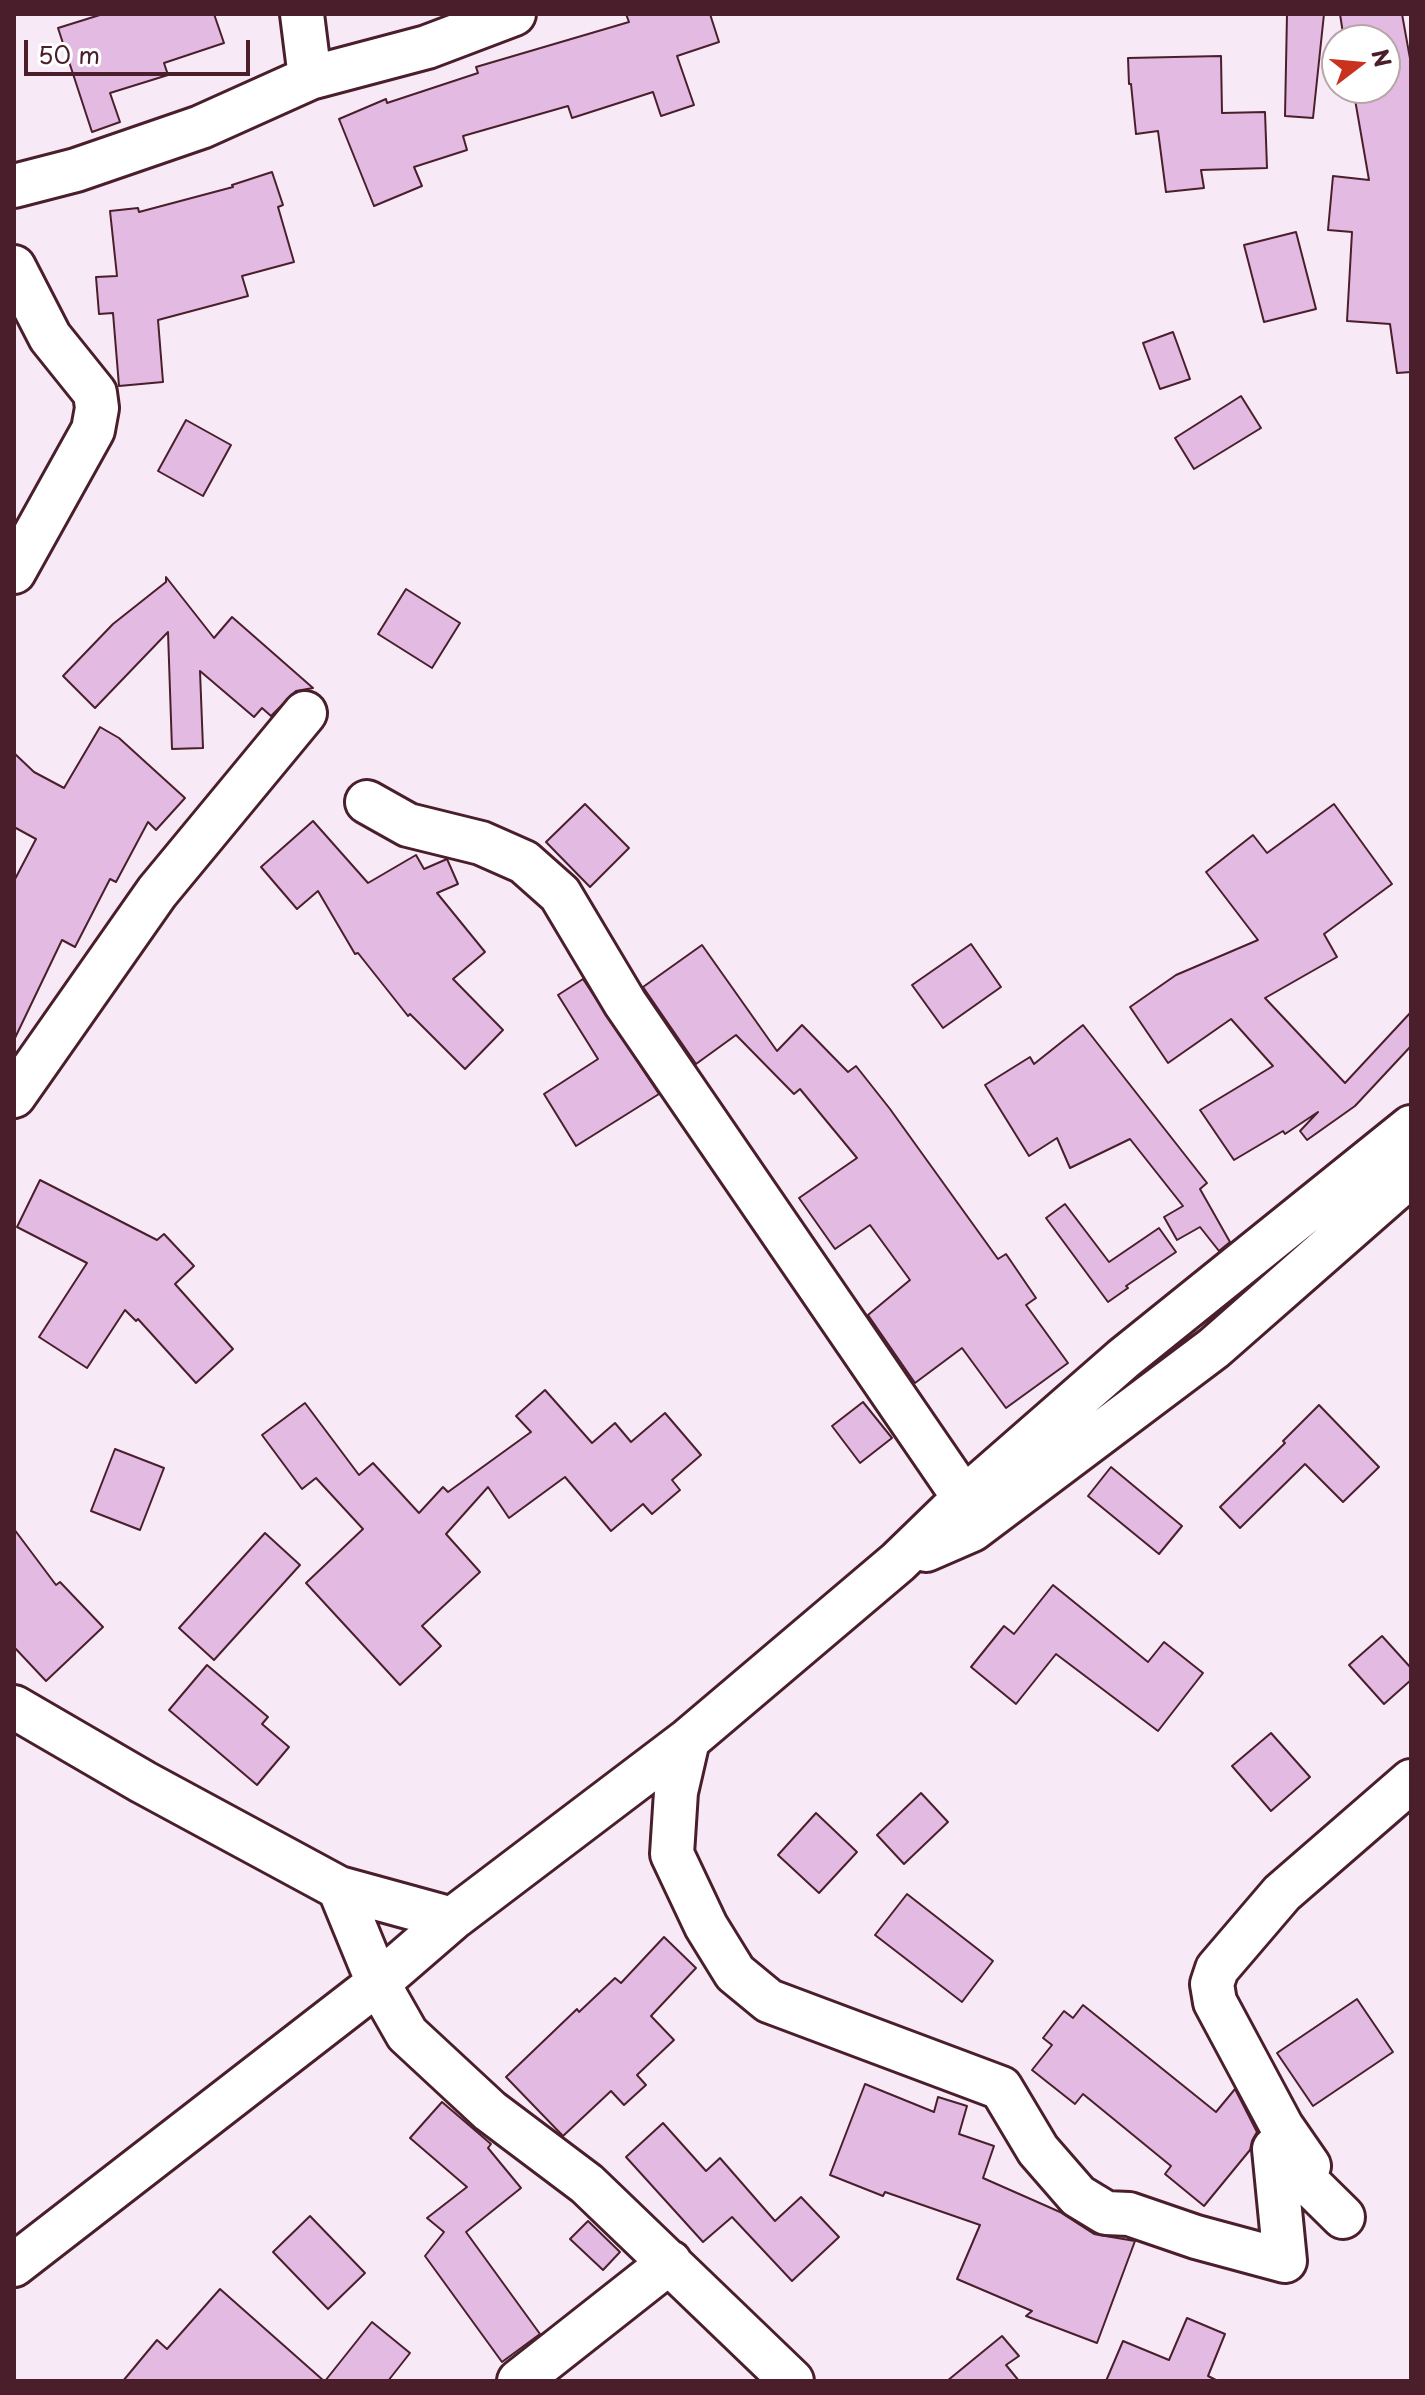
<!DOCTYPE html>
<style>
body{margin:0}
#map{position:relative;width:1425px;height:2395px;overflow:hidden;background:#f7eaf6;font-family:"Playpen Sans",sans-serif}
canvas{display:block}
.frame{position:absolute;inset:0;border:16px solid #4a1f2b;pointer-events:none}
.north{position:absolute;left:1321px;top:24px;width:80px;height:80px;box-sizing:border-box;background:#fff;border:2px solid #b7a5aa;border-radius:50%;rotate:74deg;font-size:22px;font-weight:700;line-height:32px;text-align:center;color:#4a1f2b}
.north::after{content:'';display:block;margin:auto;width:28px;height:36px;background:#c8321e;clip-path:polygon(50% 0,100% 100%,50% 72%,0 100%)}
.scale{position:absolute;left:24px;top:40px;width:226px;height:36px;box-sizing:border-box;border:4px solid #4a1f2b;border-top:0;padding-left:10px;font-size:24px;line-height:28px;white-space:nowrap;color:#4a1f2b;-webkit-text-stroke:6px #fff;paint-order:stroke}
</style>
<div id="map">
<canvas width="1425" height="2395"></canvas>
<div class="frame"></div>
<div class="north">N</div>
<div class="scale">50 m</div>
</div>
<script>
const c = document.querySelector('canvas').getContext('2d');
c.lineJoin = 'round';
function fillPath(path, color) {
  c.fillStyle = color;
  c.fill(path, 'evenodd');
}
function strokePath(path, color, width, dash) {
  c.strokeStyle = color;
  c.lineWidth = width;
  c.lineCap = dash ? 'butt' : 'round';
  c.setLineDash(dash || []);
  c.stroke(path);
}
const building = new Path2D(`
 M 103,14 L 214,14 L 224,43 L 164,63 L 168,75 L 110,93 L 120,122 L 92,132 L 58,28 Z
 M 626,14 L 710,14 L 719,42 L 677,56 L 694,105 L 661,116 L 653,92 L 572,118 L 568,106 L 463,136 L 467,150 L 414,167 L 422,186 L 374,206 L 339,119 L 386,99 L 387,103 L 478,73 L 476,67 L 629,22 Z
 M 1287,14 L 1324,14 L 1313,118 L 1285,116 Z
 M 1340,14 L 1402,14 L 1411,64 L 1411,372 L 1397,373 L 1390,324 L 1347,321 L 1352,232 L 1328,230 L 1333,176 L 1369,180 L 1353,88 L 1385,88 L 1385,40 L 1344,40 Z
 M 1221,56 L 1222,113 L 1265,112 L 1267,168 L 1201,170 L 1204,188 L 1166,192 L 1158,131 L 1136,134 L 1131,84 L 1129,84 L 1128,58 Z
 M 272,172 L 283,205 L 278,207 L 294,262 L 242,276 L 248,296 L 158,320 L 163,382 L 119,386 L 113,313 L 99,314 L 96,277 L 117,276 L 110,211 L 138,208 L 139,212 L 233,187 L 232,185 Z
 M 1296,232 L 1316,309 L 1264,322 L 1244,245 Z
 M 1173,332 L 1190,379 L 1160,389 L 1143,343 Z
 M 1241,396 L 1261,428 L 1194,469 L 1175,438 Z
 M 186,420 L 231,445 L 203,496 L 158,471 Z
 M 166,577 L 214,638 L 232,617 L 313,688 L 296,691 L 271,716 L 262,708 L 254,717 L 200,671 L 203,748 L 172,749 L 168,632 L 95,708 L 63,676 L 113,624 L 166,582 Z
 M 406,589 L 460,623 L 432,668 L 378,634 Z
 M 100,727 L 119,738 L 185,798 L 156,830 L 148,822 L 116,882 L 110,879 L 75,947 L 62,940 L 14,1040 L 14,881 L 36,839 L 14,827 L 14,753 L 34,772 L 64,788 Z
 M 585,804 L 629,848 L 590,887 L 546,842 Z
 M 1334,804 L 1392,884 L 1324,934 L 1337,957 L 1265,998 L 1345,1083 L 1411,1012 L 1411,1046 L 1355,1106 L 1307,1140 L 1300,1131 L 1318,1112 L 1285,1134 L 1283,1131 L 1234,1160 L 1200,1110 L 1273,1066 L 1231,1019 L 1168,1063 L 1130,1007 L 1176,975 L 1258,940 L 1206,872 L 1253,835 L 1267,853 Z
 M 313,821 L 368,883 L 416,855 L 424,869 L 447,859 L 458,884 L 437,893 L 485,952 L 453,979 L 503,1030 L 465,1069 L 410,1014 L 408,1016 L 358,953 L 355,954 L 318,891 L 297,909 L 261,867 Z
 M 971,944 L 1001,987 L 943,1028 L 912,985 Z
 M 702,945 L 777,1051 L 802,1025 L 848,1072 L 856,1066 L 890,1109 L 998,1259 L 1006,1254 L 1036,1298 L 1026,1305 L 1068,1363 L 1006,1408 L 962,1348 L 915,1383 L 868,1315 L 910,1280 L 870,1225 L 835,1249 L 799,1198 L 857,1158 L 800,1089 L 794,1094 L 736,1035 L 696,1064 L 643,987 Z
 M 583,979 L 659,1094 L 576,1146 L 544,1094 L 598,1059 L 558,995 Z
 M 1083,1025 L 1207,1183 L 1200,1189 L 1230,1242 L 1219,1251 L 1200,1227 L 1177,1240 L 1164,1217 L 1183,1206 L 1130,1139 L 1070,1168 L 1057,1138 L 1029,1156 L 985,1085 L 1030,1057 L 1034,1064 Z
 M 40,1180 L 157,1240 L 164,1234 L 194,1266 L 175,1284 L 233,1349 L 196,1383 L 138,1319 L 136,1321 L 125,1310 L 87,1368 L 39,1337 L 87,1263 L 17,1227 Z
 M 1065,1204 L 1109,1262 L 1159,1228 L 1176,1252 L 1126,1286 L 1128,1288 L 1108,1302 L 1046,1218 Z
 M 545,1390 L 592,1443 L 615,1423 L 631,1442 L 665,1413 L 701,1455 L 672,1480 L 680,1490 L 652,1514 L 643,1504 L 611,1531 L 565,1477 L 509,1518 L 488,1487 L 446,1534 L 480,1572 L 422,1626 L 441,1646 L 400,1685 L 306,1583 L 363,1529 L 316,1478 L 302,1489 L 262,1435 L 305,1403 L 359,1475 L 373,1463 L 419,1513 L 443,1487 L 448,1492 L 531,1432 L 516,1416 Z
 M 863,1402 L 892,1438 L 860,1463 L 832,1426 Z
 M 1319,1405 L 1379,1467 L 1343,1502 L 1305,1464 L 1240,1528 L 1220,1507 L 1285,1443 L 1283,1441 Z
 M 115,1449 L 164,1468 L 140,1530 L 91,1511 Z
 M 1111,1467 L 1182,1526 L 1159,1554 L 1088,1496 Z
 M 14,1529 L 56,1585 L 60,1582 L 103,1627 L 46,1681 L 14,1647 Z
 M 265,1533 L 300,1565 L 214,1660 L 179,1628 Z
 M 1053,1585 L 1148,1662 L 1164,1642 L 1203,1673 L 1158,1731 L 1056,1654 L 1016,1704 L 971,1667 L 1004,1626 L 1014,1634 Z
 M 1382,1636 L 1411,1668 L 1411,1680 L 1384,1704 L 1349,1665 Z
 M 207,1665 L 268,1717 L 262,1724 L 289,1747 L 257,1785 L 169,1710 Z
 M 1271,1733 L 1310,1777 L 1271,1811 L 1232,1766 Z
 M 921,1793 L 948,1822 L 904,1864 L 877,1835 Z
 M 816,1813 L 857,1852 L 819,1893 L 778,1855 Z
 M 907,1894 L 993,1961 L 962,2002 L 875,1935 Z
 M 664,1937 L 696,1968 L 651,2016 L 674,2040 L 637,2075 L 646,2085 L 624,2105 L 611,2091 L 563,2136 L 506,2077 L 577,2009 L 579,2012 L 615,1978 L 621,1983 Z
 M 1357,1999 L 1393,2052 L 1313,2106 L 1277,2053 Z
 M 1083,2005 L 1216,2112 L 1235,2089 L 1257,2132 L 1252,2141 L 1250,2150 L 1204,2206 L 1165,2174 L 1171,2166 L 1083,2094 L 1075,2104 L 1032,2070 L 1052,2045 L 1043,2038 L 1064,2011 L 1073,2018 Z
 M 865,2084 L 934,2112 L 938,2097 L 967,2106 L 959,2134 L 994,2146 L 983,2178 L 1060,2212 L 1094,2234 L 1135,2241 L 1097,2343 L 1026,2316 L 1032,2311 L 957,2279 L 980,2225 L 885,2192 L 883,2196 L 830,2175 Z
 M 442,2102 L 491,2144 L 488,2148 L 521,2188 L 466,2232 L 540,2334 L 502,2362 L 425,2256 L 444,2232 L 427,2218 L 467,2187 L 410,2138 Z
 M 663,2123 L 706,2171 L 720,2158 L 775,2221 L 801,2197 L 839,2237 L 792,2281 L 732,2217 L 703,2242 L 626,2157 Z
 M 310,2216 L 365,2273 L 328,2309 L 273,2252 Z
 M 588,2221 L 620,2252 L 603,2270 L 570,2239 Z
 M 220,2289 L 324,2381 L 123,2381 L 157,2340 L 167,2349 Z
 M 1187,2318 L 1225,2334 L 1208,2376 L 1218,2381 L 1106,2381 L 1123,2341 L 1169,2360 Z
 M 372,2322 L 410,2353 L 388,2381 L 325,2381 Z
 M 1002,2336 L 1019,2356 L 1006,2365 L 1019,2381 L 947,2381 Z`);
fillPath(building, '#e3bae1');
strokePath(building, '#4a1f2b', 2);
const minor = new Path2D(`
 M 302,14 L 310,78
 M 14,186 L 76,170 L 201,127 L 310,78 L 427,47 L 514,14
 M 14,267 L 50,337 L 95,393 L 97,408 L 93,430 L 14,572
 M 367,802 L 408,825 L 481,843 L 524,862 L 560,894 L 625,1003 L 964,1498
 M 14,1096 L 157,892 L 305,713
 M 926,1550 L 972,1530 L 1214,1348 L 1411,1175
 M 14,1707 L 143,1782 L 339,1888 L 452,1919
 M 688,1740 L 676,1792 L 672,1854 L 706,1926 L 735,1973 L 769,2001 L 1001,2088 L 1038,2150 L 1078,2196 L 1106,2213 L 1129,2214 L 1196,2237 L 1285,2261 L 1274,2149 L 1343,2217
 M 339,1888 L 378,1983 L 407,2034 L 490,2111 L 587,2184 L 792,2381
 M 1309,2166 L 1282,2127 L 1215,2002 L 1212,1984 L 1217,1969 L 1282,1893 L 1411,1781
 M 14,2265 L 378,1983 L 452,1919 L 688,1740 L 898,1562 L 964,1498 L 1123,1359 L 1411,1127
 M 519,2381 L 670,2262`);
strokePath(minor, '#4a1f2b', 48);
strokePath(minor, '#fff', 42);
</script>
